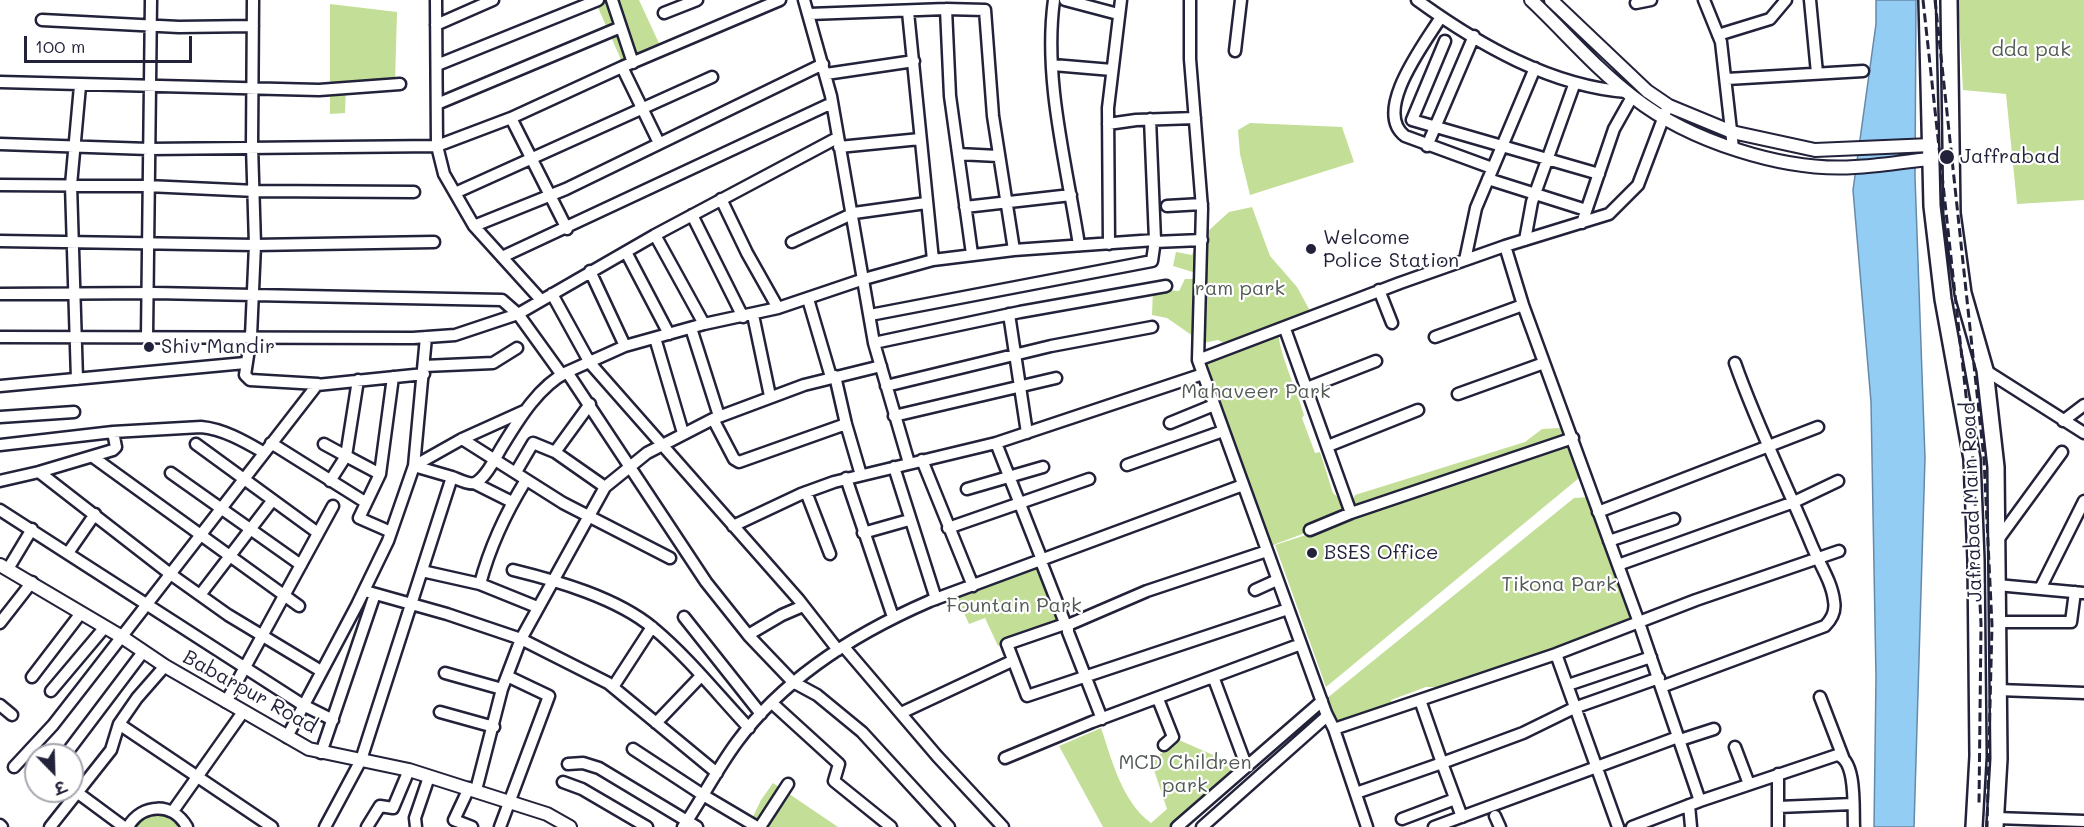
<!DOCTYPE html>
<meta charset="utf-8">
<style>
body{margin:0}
#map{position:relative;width:2084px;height:827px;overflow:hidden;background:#fff;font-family:Mali,"Playpen Sans Deva",sans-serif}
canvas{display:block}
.north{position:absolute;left:24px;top:743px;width:60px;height:60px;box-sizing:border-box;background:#fff;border:2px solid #a7a7b1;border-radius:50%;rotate:157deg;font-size:16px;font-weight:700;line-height:24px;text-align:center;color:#22223b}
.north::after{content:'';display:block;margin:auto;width:21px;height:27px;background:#22223b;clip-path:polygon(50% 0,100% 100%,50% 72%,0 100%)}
.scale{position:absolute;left:24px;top:36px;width:168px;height:27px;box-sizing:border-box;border:3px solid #22223b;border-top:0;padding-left:8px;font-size:18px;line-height:21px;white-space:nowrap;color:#22223b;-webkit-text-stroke:4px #fff;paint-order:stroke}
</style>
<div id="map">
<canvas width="2084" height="827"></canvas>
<div class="north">उ</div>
<div class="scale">100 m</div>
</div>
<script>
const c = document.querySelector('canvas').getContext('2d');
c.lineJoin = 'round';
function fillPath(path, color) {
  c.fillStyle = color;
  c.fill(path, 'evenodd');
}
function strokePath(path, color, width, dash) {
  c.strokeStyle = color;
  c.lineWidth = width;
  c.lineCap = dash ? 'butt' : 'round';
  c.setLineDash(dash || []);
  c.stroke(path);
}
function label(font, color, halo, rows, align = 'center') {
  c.font = font + ' Mali,sans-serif';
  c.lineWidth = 4.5;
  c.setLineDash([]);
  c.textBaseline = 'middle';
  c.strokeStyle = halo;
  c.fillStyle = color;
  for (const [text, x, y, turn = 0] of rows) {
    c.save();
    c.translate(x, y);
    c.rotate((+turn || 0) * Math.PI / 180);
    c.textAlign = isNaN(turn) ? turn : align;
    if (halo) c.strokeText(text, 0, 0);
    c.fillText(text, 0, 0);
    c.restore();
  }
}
fillPath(new Path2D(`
 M 606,0 L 639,0 L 663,52 L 626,71 L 596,3 Z
 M 1958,0 L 2084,0 L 2084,200 L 2017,204 L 2006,94 L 1963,90 Z
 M 330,4 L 397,12 L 395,83 L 346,85 L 345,113 L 330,114 Z
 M 1250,123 L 1342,127 L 1354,162 L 1250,195 L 1240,154 L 1238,130 Z
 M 1252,207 L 1270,256 L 1297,287 L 1309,309 L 1308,313 L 1224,343 L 1218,340 L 1203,343 L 1167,318 L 1152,315 L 1153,289 L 1179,291 L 1185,279 L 1196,279 L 1196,273 L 1173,266 L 1176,252 L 1192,255 L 1196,242 L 1229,212 Z
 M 1275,333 L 1279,335 C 1278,350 1299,396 1304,415 L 1302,418 L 1315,453 L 1320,452 L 1333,493 L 1342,501 L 1345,514 L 1318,528 L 1268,547 L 1201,360 Z
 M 1560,428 L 1579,478 L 1326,687 L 1275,545 L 1343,523 L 1355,495 L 1525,442 L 1542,429 Z
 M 1589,497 L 1634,620 L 1444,687 L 1426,687 L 1391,700 L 1392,706 L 1343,726 L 1334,720 L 1326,699 L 1574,498 Z
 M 1043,562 L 1045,580 L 1057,623 L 998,646 L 985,618 L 969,624 L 956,595 Z
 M 1101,728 C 1112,760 1122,802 1151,823 L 1167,809 L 1151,761 L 1179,740 L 1238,766 L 1171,827 L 1103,827 L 1059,746 Z
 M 773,783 L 838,827 L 748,827 L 761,800 Z
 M 166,812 L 184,827 L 133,827 L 147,814 Z`), '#c3de96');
const water = new Path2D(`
 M 1876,0 L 1916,0 L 1915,177 L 1925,458 L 1914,827 L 1874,827 L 1876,678 L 1871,402 L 1853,190 L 1876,24 Z`);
fillPath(water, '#94cdf4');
strokePath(water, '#6689aa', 1.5);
const minor = new Path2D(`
 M 253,0 L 252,146 L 255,245 L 251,336 L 245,375 L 250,380 L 318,384
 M 436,0 L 437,146 L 444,174 L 474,226 L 541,300
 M 612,0 L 633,63
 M 804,0 L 831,96 L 874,343 L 909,463
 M 1054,0 C 1043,80 1067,166 1079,245
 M 1065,0 L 1118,14
 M 1190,0 L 1190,59 L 1202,208 L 1198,360
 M 1417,0 C 1479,45 1551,86 1627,92
 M 1704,0 L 1721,42 L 1733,148
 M 1810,0 L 1817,73
 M 1636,3 L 1651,0
 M 946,9 L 950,96 L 972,254
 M 908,12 L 933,260
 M 664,13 L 697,0
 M 809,14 L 946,9 L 985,10 L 993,116 L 1014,250
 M 1441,17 C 1425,43 1372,111 1405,136 L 1492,168
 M 42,20 L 179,27 L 253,26
 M 436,25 L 493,0
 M 1718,35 L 1770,19 L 1786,0
 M 1445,41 L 1412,120 L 1599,174
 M 1235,51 L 1241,0
 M 437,65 L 598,0
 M 1053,65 L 1112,70
 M 622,67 L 659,143
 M 826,74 L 914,61
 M 1727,79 L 1863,71
 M 0,82 L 319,90 L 400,84
 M 437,104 L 621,27
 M 511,118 L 567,229
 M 1108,124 L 1136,120 L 1195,118
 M 0,144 L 149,149 L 437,146 L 511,118 L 622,67 L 780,0
 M 1427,146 L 1474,36
 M 839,147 L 920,139
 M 958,154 L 998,156
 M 1488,179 L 1586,210
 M 0,185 L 147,186 L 256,191 L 414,192
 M 455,193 L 712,77
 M 721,199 L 747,253 L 778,308
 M 1167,206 L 1202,204
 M 965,207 L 1071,195
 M 692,215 L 743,317
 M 1582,223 L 1614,129 L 1632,97
 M 474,226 L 566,189 L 823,64
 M 655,235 L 704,324
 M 1525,240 L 1532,202 L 1574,85
 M 0,241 L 255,245 L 434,242
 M 792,242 L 854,213 L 926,203
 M 1154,242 L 1202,240
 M 1109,244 L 1108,108 L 1121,0
 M 1505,246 L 1523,305 L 1637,617 L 1700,801
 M 626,252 L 669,334
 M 502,257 L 832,103
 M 1465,260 L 1476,208 L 1535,68
 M 590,271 L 625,346
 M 1379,290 L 1392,323
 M 0,294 L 154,293 L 502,300 L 518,314 L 562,375
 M 552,294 L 590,363 L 799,600 L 838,650
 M 808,299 L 831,377
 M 1009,314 L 1027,433
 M 753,315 L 770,396
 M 870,315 L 1152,261 L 1155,240 L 1150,119
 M 691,328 L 719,416
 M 1285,329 L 1351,513
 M 0,337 L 413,338 L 455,335 L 518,314 L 655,235 L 837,138
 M 147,337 L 151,0
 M 1435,337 L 1523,305
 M 655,338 L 683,433
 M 874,343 L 1020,312 L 1166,286
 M 424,366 L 493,363 L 517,348
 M 1985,370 L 2084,433
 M 567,372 L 625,346 L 704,324 L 778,308 L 864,279 L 933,260 L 1014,250 L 1155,240
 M 835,376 L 846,424 L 861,475
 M 77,379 L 71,185 L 80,86
 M 358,380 L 346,456 L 380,474
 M 0,386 L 245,363
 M 886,386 L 1051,346 L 1152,327
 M 1307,388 L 1376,361
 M 1458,394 L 1544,363
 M 590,404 L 555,452 L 605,487
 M 894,416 L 1056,378
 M 0,417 L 74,412
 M 713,419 L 734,459 L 739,462 L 846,424
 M 2063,421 L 2084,405
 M 1170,423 L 1214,405
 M 462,439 L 563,503 L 670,558
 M 271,443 L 365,502
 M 996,443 L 1042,560
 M 196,444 L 318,533
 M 324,444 L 346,456 L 330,481
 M 0,445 L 113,432 L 201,427 C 223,429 244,441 263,452
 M 1328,446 L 1418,410
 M 93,457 L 299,606
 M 922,460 L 973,586
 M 1127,465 L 1223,431
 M 894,467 L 936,599
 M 39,472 L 169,573 L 228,615 L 321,671
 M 516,472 L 533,443 L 555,452
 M 171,473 L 301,565
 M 452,477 C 458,479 469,485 475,483 C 487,477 496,456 503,445 C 519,419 539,386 567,372 L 706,582 L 749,636 L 793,682 L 817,695 L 862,732 L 949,827
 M 846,478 L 893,617
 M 0,481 L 39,472 L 113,450 L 116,447 L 113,432
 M 474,483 L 512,502
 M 967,489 L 1043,467
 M 806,492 L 830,554
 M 0,510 L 303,705 L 333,720
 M 1598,512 L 1818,427
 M 733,526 L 801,494 L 834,482 L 996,443 L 1203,374
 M 948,528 L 1089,479
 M 1310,530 L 1351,513 L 1573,438
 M 391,532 L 359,518 L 380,474 L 393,377
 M 863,533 L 909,520
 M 1609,541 L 1674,519
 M 1997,541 L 2062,452
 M 68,553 L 95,514
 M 1042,564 L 1067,628
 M 1618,565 L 1794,502 L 1838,481
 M 8,569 L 32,529
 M 513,570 C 558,581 617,598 653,628 C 688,657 718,695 749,728
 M 422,571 L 480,584 C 490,546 505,514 526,480
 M 480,584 L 537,607
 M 1997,585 L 2084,593
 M 2040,589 L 2084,501
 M 1255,590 L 1277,580
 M 365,591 L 447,614 L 521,639 L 608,683 L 717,773
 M 200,595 L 272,501
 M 684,617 L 761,714
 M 1997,622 L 2071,622 L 2075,592
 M 0,623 L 32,582
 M 1065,624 L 1007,644 L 1027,696 L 1288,609
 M 748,635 L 782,615 L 803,606
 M 844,647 L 937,756 L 1003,827
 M 1556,654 L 1618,827
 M 445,673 L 502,689
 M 32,677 L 81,613
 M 1214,679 L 1246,765
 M 1568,685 L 1651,657
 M 613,687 L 652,627
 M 1661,687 L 1825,626 C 1832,619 1836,611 1834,601 C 1832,582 1819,563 1812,546 C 1787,485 1757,426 1735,363
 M 1998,690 L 2084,693
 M 51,691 L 105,627
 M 1820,697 L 1843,757
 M 1158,699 L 1173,737 L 1164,745
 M 226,702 L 333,506
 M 772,703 L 839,764 L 834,781 L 891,827
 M 0,705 L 12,715
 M 440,712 L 494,727
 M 901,713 L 1012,661
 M 1102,719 L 1068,632 L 1068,625 L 1147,591 L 1267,551
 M 656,723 L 701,676
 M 119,724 L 272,827
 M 1334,729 L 1556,654 L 1696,600 L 1839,551
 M 287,737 L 357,605 L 388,541 L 414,466 L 462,439 L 524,411
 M 1680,740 L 1714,729
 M 1735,747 L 1749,784
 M 633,749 L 703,795 L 757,827
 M 321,753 L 375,594
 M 66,754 L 143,652
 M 1005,758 L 1092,722 L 1301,644
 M 568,764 L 583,763 L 599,768 L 697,827
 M 14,767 L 53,725 L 85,684 L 317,385 L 424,374
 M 1778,774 L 1778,827
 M 563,782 L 582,789 L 647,827
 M 469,788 L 454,820 L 472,827
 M 476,790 L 502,689 L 521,639 L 605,487 L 647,453 L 713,419 L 804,385 L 881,366
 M 78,793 L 124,827
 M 1356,793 L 1442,763 L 1420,700
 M 1689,805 L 1691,827
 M 1778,807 L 1853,804
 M 173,811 L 243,712
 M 1495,816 L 1500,827
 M 1462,817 L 1442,763 L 1523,733 L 1574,708 L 1659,678
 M 1996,818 L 2084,821
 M 1402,819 L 1455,799
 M 0,825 L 2,827
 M 50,827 L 111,750 L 119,724 L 137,698 L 165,666
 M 128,827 C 142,803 173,802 187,827
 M 325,827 L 361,760 L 452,477 L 414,466 L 426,337
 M 367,827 L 380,806 L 393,808 L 409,770
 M 416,827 L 415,818 L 429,777
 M 500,827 L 549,696 L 507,676
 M 683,827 C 702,799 717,769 737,742 C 785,677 856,633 930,601 L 1243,485
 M 760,827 L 788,784
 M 1177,827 L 1322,701
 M 1202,827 L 1327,716
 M 1367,827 L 1334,729 L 1326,713 L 1198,360 L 1400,283 L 1505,246 L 1609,214 L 1638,185 L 1666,111
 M 1434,827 L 1678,737
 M 1632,827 L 1700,801 L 1837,755 C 1857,760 1853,809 1854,827`);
const tertiary = new Path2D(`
 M 1531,0 C 1565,32 1596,69 1633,97 C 1689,141 1784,172 1855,167 C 1880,166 1906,161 1931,159
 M 1551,0 L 1647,91 L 1669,106 L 1732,132 L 1815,150 L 1931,145
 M 0,565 L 122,637 L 165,666 L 309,749 L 409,770 L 547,814 L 570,827`);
const secondary = new Path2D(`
 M 1927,0 L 1932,206 L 1943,299 L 1972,459 L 1976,560 L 1978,756 L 1974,827
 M 1949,0 L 1952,213 L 1963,293 L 1985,370 L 1996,467 L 1999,759 L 1995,827`);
strokePath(minor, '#22223b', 15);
strokePath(tertiary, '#22223b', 16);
strokePath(secondary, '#22223b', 20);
strokePath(minor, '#fff', 10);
strokePath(tertiary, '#fff', 12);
strokePath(secondary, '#fff', 15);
strokePath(new Path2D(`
 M 1923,0 L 1973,460 L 1981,624 L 1979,804
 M 1935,0 L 1984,459 L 1992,625 L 1987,827`), '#22223b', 3, [9, 4.5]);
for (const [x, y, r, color] of [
 [1947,157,8,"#22223b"],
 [1311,249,6,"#22223b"],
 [149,347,6,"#22223b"],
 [1312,553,6,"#22223b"]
]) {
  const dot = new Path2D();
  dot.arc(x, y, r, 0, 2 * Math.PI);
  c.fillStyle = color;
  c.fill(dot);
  strokePath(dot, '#fff', 2);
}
label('20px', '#525a56', '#fff', [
 ["dda pak",2031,50],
 ["ram park",1240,289],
 ["Mahaveer Park",1256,392],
 ["Tikona Park",1559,585],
 ["Fountain Park",1014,606],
 ["MCD Children",1185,763],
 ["park",1185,786]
]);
label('20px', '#22223b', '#fff', [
 ["Jaffrabad",1960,157],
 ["Welcome",1323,238],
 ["Police Station",1323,261],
 ["Shiv Mandir",161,347],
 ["BSES Office",1324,553]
], 'left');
label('20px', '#22223b', '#fff', [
 ["Jafrabad Main Road",1972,502,-92],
 ["Babarpur Road",250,692,29]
]);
</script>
